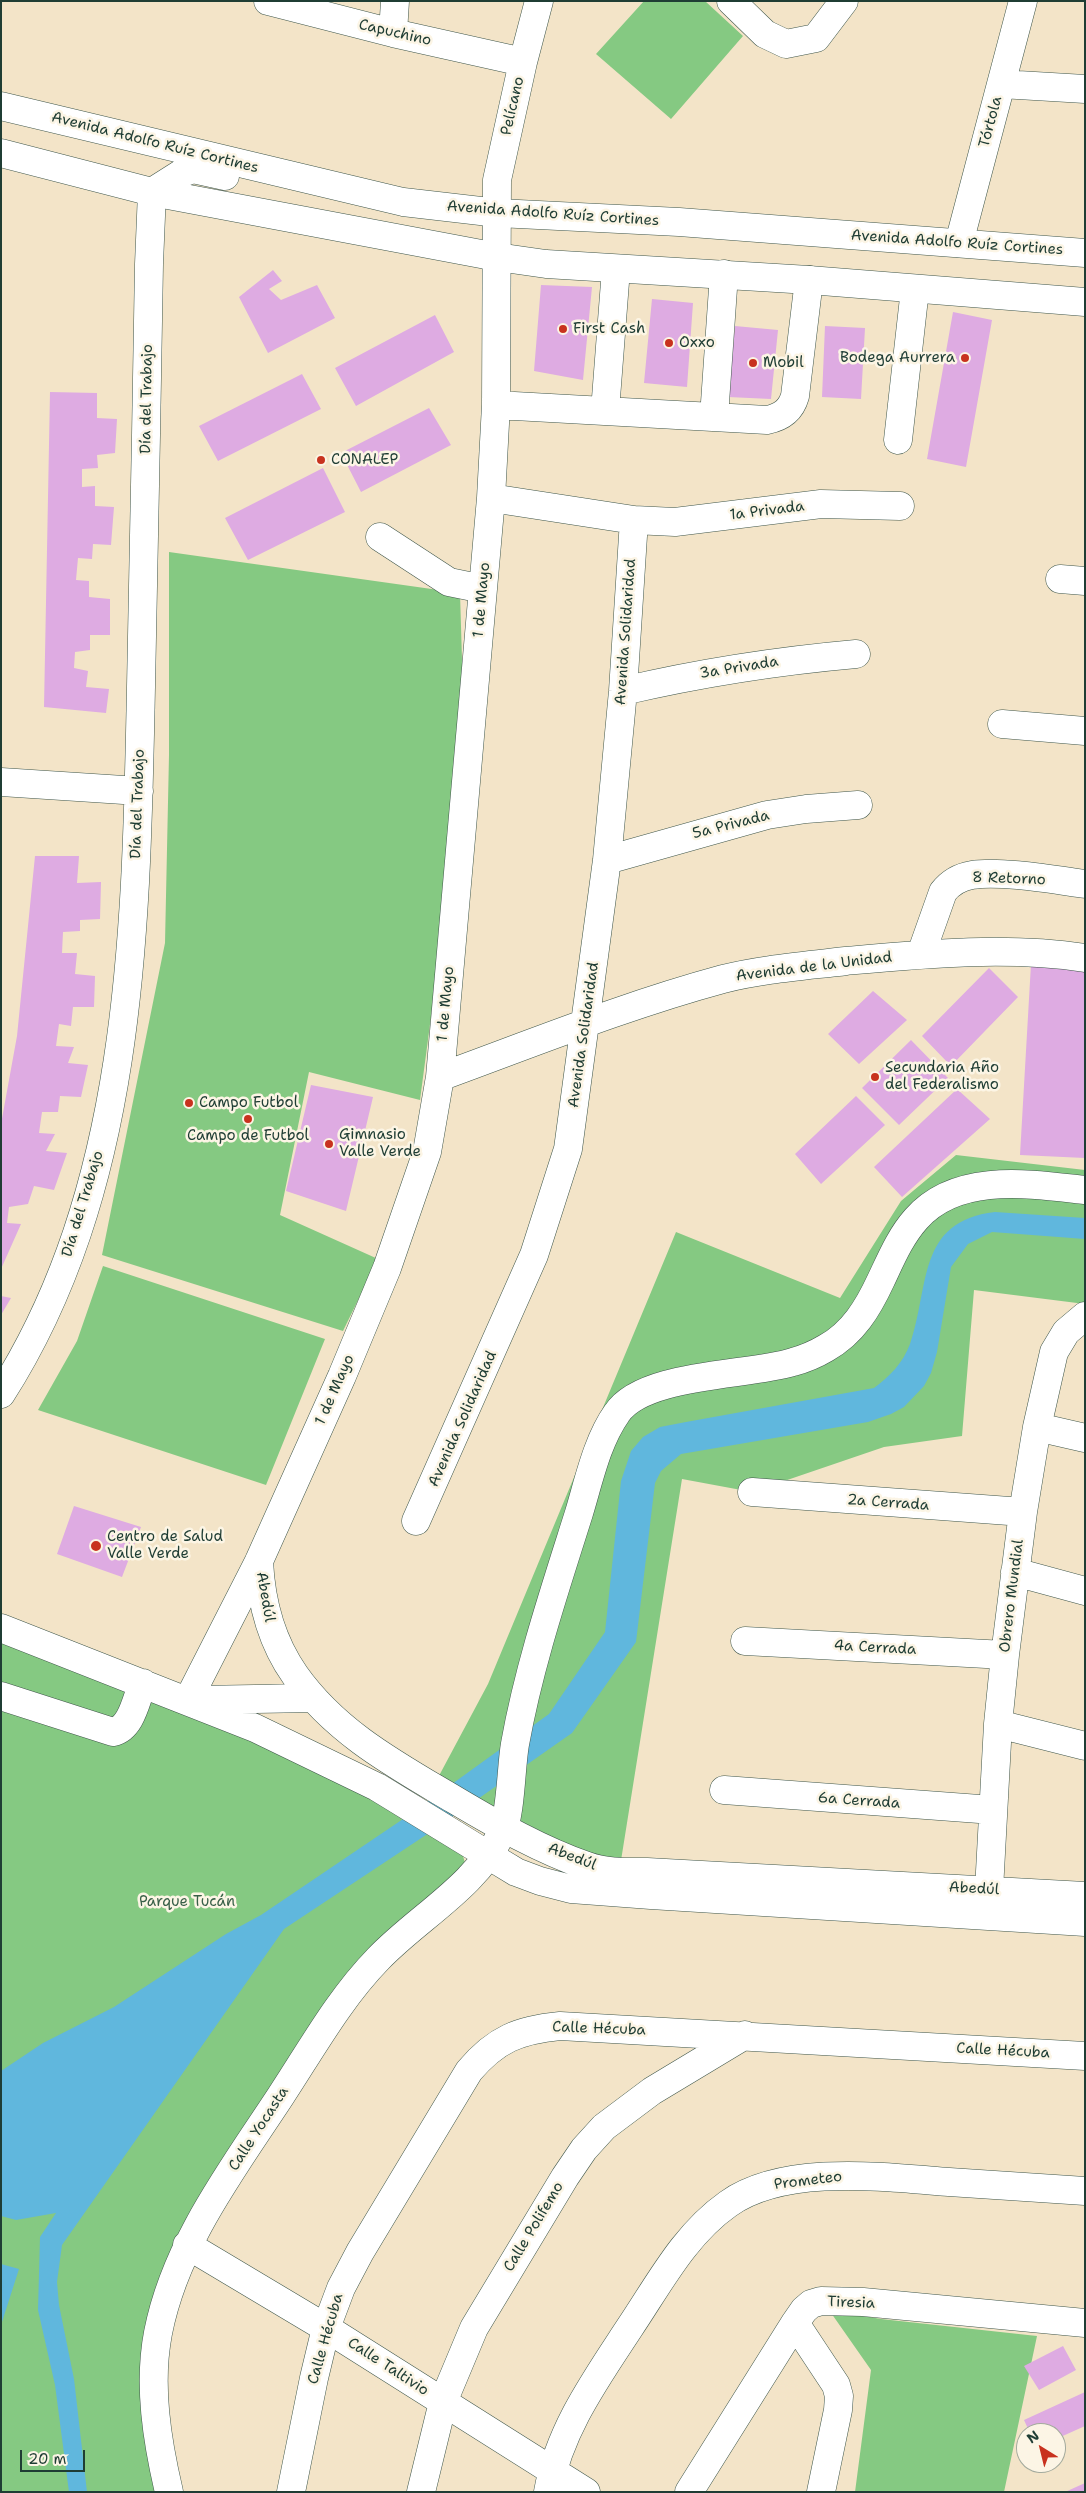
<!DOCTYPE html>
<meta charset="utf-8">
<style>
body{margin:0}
#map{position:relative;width:1086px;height:2493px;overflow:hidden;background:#f3e4c8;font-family:"Shantell Sans",sans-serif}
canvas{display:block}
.frame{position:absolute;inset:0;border:2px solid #1f3d34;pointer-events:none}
.north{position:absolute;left:1016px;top:2423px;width:50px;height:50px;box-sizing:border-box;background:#fcf5e5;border:1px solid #a4ab9e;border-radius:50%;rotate:324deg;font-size:14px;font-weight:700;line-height:20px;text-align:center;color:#1f3d34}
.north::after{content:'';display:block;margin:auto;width:18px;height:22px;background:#c8321e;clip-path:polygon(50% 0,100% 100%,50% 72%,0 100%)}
.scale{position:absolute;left:20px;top:2450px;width:65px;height:22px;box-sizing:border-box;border:2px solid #1f3d34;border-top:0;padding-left:6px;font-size:15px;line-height:18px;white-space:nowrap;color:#1f3d34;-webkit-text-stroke:4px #fcf5e5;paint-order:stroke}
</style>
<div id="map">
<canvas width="1086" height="2493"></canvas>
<div class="frame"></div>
<div class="north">N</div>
<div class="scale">20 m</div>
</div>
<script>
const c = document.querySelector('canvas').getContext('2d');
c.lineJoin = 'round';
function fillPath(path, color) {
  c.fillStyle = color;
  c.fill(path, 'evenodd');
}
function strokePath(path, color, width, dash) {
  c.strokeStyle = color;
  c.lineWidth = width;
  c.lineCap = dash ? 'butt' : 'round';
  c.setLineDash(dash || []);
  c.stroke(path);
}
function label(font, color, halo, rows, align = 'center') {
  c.font = font + ' "Shantell Sans",sans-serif';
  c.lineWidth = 5;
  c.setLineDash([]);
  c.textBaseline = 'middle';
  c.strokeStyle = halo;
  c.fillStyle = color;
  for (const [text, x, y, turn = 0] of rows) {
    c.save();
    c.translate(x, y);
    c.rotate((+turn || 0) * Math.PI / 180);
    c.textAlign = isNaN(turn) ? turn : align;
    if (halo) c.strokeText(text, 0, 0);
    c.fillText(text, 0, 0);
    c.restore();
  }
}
fillPath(new Path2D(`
 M 644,1 L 705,1 L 743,36 L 671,119 L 596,54 Z
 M 169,552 L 460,593 L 465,760 L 420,1100 L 309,1072 L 280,1215 L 378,1259 L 343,1331 L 102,1255 L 165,943 L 169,755 Z
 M 956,1155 L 1085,1170 L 1085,1304 L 974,1290 L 962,1436 L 884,1447 L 752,1492 L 682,1479 L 619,1873 L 433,1787 L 488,1684 L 676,1232 L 840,1298 L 901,1201 Z
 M 103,1266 L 325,1339 L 266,1485 L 38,1410 L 77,1341 Z
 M 1,1628 L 255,1728 L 462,1852 L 469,1878 L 409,1931 L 231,2172 L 158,2334 L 169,2492 L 1,2492 Z
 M 829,2310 L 881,2319 L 1037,2336 L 1004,2492 L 855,2492 L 871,2370 Z`), '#85c982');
fillPath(new Path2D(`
 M 995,1212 L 1085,1218 L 1085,1239 L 992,1232 L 968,1244 L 951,1267 L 937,1352 L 931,1373 L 924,1386 L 904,1407 L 891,1414 L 868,1422 L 681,1454 L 661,1471 L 655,1483 L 636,1642 L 572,1733 L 435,1829 L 284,1929 L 62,2245 L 57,2282 L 59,2305 L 74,2379 L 87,2492 L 69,2492 L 55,2385 L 38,2310 L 40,2237 L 56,2213 L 16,2220 L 1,2216 L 1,2071 L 43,2043 L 114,2007 L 226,1934 L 261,1915 L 409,1815 L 549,1714 L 605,1632 L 621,1481 L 631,1451 L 643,1437 L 660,1427 L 686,1422 L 874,1388 C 890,1376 903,1363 910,1344 C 930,1287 916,1221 995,1212 Z
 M 1,2264 L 19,2269 L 1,2325 Z`), '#60b7dd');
fillPath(new Path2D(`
 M 273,270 L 282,281 L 269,289 L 281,300 L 317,285 L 335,318 L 268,353 L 239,297 Z
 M 541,285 L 592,287 L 583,380 L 534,371 Z
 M 652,299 L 693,303 L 687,387 L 644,383 Z
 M 953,312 L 992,320 L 966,467 L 927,459 Z
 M 435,315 L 454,352 L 356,406 L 335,368 Z
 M 735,326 L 778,330 L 771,399 L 728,397 Z
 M 825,326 L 865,328 L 861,399 L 822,397 Z
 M 302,374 L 321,409 L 218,461 L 199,426 Z
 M 50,392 L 97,393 L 97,418 L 117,419 L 115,453 L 97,455 L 98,468 L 82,469 L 82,487 L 95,486 L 95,506 L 114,507 L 111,545 L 93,544 L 92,559 L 78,558 L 76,580 L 89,581 L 89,597 L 110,599 L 110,635 L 90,635 L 90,650 L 75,652 L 74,668 L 88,671 L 86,687 L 109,689 L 106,713 L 44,707 Z
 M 429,408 L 451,445 L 361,492 L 341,453 Z
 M 323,468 L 345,512 L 248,560 L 225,518 Z
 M 35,856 L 79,856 L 77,883 L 101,882 L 100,919 L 80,920 L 80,931 L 63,932 L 62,953 L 77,953 L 75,974 L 95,976 L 94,1007 L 73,1007 L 71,1026 L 59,1024 L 56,1046 L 74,1047 L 68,1063 L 88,1065 L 81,1097 L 60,1096 L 58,1112 L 42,1112 L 39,1133 L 55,1134 L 46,1151 L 67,1153 L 54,1190 L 34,1186 L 28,1204 L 9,1207 L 7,1223 L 21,1224 L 1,1269 L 1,1124 L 17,1036 Z
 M 1031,964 L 1085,969 L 1085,1158 L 1020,1155 Z
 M 989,968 L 1018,997 L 951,1066 L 922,1036 Z
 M 873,991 L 907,1020 L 859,1064 L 828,1034 Z
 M 911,1040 L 948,1078 L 899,1125 L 862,1088 Z
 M 311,1085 L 373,1097 L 346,1211 L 286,1191 Z
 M 957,1089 L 990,1119 L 902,1197 L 874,1167 Z
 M 856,1096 L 885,1125 L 821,1184 L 795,1154 Z
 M 1,1296 L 11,1298 L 1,1315 Z
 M 74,1506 L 141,1527 L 122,1577 L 57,1554 Z
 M 1063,2346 L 1076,2370 L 1039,2390 L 1024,2366 Z
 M 1085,2392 L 1085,2426 L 1056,2439 L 1056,2433 L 1030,2433 L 1024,2420 Z
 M 1085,2483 L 1085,2492 L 1065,2492 Z`), '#deabe2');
const minor = new Path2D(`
 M 268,1 L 393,33 L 523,62
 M 731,1 L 765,34 L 786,44 L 816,38 L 844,1
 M 393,33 L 395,1
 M 1001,84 L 1085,89
 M 959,243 L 1023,1
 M 496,405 L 767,420 C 782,417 791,410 795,396 L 809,280
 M 605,411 L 616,269
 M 714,417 L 724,274
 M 898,440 L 915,289
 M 491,498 L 634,520 L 675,522 L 821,504 L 900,506
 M 380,537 L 449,582 L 483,589
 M 1060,579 L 1085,581
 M 623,691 C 700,673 777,661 856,654
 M 1002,724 L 1085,731
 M 1,782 L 139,791
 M 607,860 L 767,815 L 806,809 L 858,805
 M 921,954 L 943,892 C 950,883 960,877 972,875 C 999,870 1056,880 1085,884
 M 440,1077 C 533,1043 627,1005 723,979 C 763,969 805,966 846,961 C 924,954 1007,946 1085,958
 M 1,1394 C 134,1186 136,925 141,687 C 145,546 146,405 149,264 L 152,192
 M 1037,1427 L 1085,1438
 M 752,1492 L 1023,1512
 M 416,1521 L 534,1255 L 568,1149 L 607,860 L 623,691 L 634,520
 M 259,1561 C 261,1603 271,1641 295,1675 C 336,1733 396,1765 455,1800 C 497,1825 541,1850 587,1866 C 607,1873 627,1872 647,1872 L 1085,1896
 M 1015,1572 L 1085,1591
 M 1,1628 L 255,1728 L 377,1787 L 488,1855 L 516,1872 L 540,1881 L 571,1889 L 651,1895 L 1085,1922
 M 745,1641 L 1005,1655
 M 1,1696 L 113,1732 C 132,1728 136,1699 143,1683
 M 188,1700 L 259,1561 L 342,1376 L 387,1268 L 427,1152 L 440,1077 L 491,498 L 496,405 L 497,180 L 523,62 L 539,1
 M 197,1700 L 313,1698
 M 998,1724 L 1085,1746
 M 724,1790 L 993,1810
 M 989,1890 L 998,1724 L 1005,1655 L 1023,1512 L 1037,1427 L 1054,1352 L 1066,1332 L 1085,1316
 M 187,2245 L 326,2328 L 586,2492
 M 795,2323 L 836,2385 L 839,2396 L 838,2410 L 821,2492
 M 169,2492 C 157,2441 148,2385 158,2333 C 175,2245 232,2170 280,2097 C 311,2050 339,1999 378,1959 C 418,1917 476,1887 502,1832 C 511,1815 511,1766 515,1744 C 529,1666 555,1589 579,1513 C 589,1480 597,1441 617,1413 C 644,1373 748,1376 793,1362 C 804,1359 816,1354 826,1348 C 853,1333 868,1308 881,1280 C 891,1259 900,1237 916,1219 C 957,1172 1030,1184 1085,1190
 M 291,2492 L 314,2378 L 326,2328 L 341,2288 L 360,2252 L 469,2071 C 496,2039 519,2030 560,2026 L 1085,2056
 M 421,2492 L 443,2402 L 474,2328 L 565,2177 L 584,2149 L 604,2127 L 652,2091 L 745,2035
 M 548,2492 C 559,2430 596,2379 630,2327 C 659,2284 684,2235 728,2204 C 784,2164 884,2177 949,2182 C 994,2185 1040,2188 1085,2191
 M 689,2492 L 795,2323 L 804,2310 L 811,2304 L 821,2301 L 863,2302 L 1085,2323`);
const major = new Path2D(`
 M 1,106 L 403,202 L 498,213 L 679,222 L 1085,253
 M 1,153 L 152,192 L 497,257 L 546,264 L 809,280 L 1085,302
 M 152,192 L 182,173 L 193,169 L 225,176`);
strokePath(minor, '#3f564a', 29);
strokePath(major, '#3f564a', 29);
strokePath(minor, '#fff', 28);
strokePath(major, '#fff', 28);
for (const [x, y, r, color] of [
 [563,329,5,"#c8321e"],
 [669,343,5,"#c8321e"],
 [965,358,5,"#c8321e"],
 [753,363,5,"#c8321e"],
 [321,460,5,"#c8321e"],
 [875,1077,5,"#c8321e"],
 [189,1103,5,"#c8321e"],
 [248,1119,5,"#c8321e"],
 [329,1144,5,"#c8321e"],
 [96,1546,6,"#c8321e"]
]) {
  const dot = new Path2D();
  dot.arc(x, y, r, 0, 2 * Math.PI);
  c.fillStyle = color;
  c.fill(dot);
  strokePath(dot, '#fcf5e5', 2);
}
label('15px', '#1f3d34', '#fcf5e5', [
 ["Capuchino",395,33,13],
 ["Pelícano",513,106,-77],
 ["Tórtola",991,122,-75],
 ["Avenida Adolfo Ruíz Cortines",155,143,14],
 ["Avenida Adolfo Ruíz Cortines",553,214,4],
 ["Avenida Adolfo Ruíz Cortines",957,243,4],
 ["Día del Trabajo",147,399,-89],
 ["1a Privada",767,511,-7],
 ["1 de Mayo",482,600,-85],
 ["Avenida Solidaridad",626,632,-86],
 ["3a Privada",739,668,-9],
 ["Día del Trabajo",138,804,-88],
 ["5a Privada",731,825,-14],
 ["8 Retorno",1009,879,2],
 ["Avenida de la Unidad",814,967,-7],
 ["1 de Mayo",446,1004,-85],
 ["Avenida Solidaridad",584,1035,-82],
 ["Día del Trabajo",83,1204,-73],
 ["1 de Mayo",335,1390,-66],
 ["Avenida Solidaridad",463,1419,-66],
 ["2a Cerrada",888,1503,4],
 ["Obrero Mundial",1012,1596,-83],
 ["Abedúl",265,1597,80],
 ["4a Cerrada",875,1648,3],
 ["6a Cerrada",859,1801,4],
 ["Abedúl",572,1857,21],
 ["Abedúl",974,1889,3],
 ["Calle Hécuba",599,2029,2],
 ["Calle Hécuba",1003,2051,3],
 ["Calle Yocasta",259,2129,-57],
 ["Prometeo",808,2181,-7],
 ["Calle Polifemo",534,2227,-59],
 ["Tiresia",851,2303,2],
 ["Calle Hécuba",326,2339,-74],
 ["Calle Taltivio",388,2367,33]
]);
label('15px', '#1f3d34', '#fcf5e5', [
 ["First Cash",573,329],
 ["Oxxo",679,343],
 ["Bodega Aurrera",955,358,"right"],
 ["Mobil",763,363],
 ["CONALEP",331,460],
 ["Secundaria Año",885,1068],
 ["del Federalismo",885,1085],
 ["Campo Futbol",199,1103],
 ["Gimnasio",339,1135],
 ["Valle Verde",339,1152],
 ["Campo de Futbol",248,1136,"center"],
 ["Centro de Salud",107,1537],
 ["Valle Verde",107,1554]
], 'left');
label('15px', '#386048', '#fcf5e5', [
 ["Parque Tucán",187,1902]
]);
</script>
